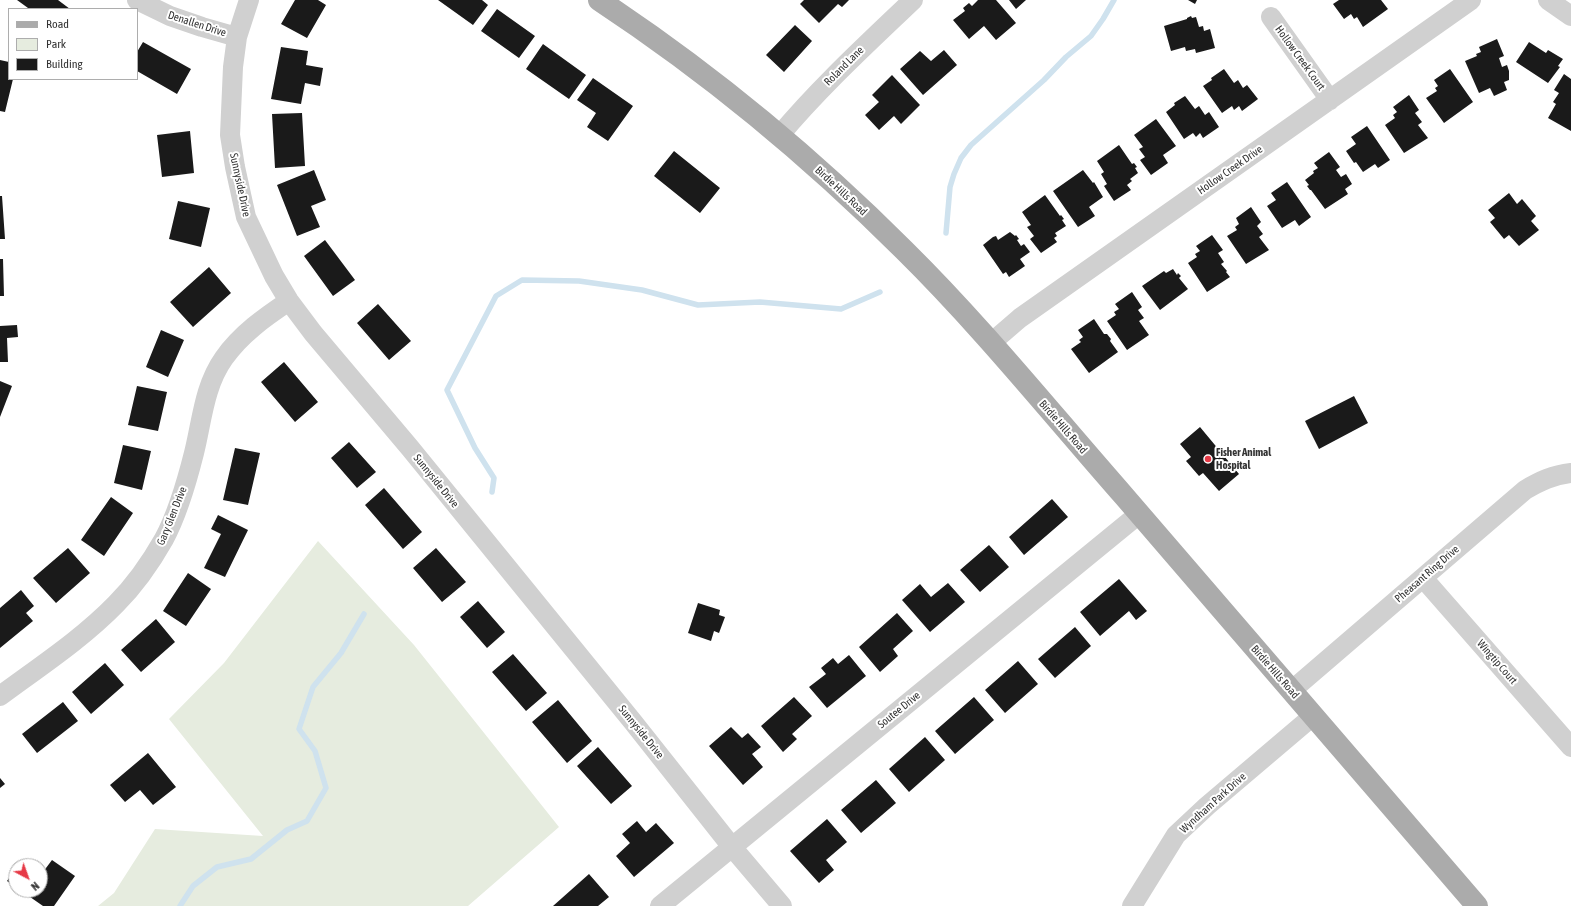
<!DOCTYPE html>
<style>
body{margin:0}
#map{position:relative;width:1571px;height:906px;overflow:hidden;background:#fff;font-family:"Asap Condensed",sans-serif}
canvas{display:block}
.legend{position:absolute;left:8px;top:8px;width:130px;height:72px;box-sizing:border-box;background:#fff;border:1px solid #adadad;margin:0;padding:5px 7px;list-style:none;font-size:12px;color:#333}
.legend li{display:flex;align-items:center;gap:8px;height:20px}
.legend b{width:20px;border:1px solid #adadad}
.north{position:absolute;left:8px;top:858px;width:40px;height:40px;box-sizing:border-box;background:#fff;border:1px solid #adadad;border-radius:50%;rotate:139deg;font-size:11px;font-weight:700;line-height:16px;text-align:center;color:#333}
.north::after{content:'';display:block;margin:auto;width:14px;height:18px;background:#e63946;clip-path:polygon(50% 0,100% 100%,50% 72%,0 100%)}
</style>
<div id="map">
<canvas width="1571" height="906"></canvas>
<ul class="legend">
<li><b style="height:5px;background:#ababab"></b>Road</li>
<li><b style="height:11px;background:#e6ecdf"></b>Park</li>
<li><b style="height:11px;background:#1a1a1a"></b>Building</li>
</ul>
<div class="north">N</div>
</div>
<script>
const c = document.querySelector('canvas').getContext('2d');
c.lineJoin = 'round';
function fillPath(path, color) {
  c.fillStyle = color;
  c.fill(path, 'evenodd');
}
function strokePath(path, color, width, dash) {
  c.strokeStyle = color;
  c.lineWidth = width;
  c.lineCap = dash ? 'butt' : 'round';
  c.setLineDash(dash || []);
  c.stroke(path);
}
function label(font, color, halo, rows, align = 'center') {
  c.font = font + ' "Asap Condensed",sans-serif';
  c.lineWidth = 4;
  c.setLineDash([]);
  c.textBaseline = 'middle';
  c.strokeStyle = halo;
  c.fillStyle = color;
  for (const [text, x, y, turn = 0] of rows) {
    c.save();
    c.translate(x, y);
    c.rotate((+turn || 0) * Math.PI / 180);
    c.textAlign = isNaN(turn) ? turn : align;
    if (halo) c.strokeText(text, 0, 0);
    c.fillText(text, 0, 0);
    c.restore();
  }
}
fillPath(new Path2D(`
 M 318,541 L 414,645 L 559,827 L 468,906 L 98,906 L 114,893 L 155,829 L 263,836 L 169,719 L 224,663 Z`), '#e6ecdf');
strokePath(new Path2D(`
 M 946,233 L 950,187 L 954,174 L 961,158 L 971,145 L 1044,80 L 1066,57 L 1091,36 L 1103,19 L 1114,0
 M 492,492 L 494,478 L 475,448 L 447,390 L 496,296 L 522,280 L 579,281 L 642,290 L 698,305 L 760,302 L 841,309 L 880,292
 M 180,906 L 193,886 L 217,867 L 251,859 L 287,830 L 307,821 L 326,788 L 315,751 L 299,729 L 313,687 L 341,653 L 364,614`), '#cfe2ee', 5.5);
fillPath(new Path2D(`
 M 17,0 L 58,0 L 70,9 L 27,9 L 28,8 Z
 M 295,0 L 318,0 L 326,5 L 307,38 L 281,24 Z
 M 438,0 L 482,0 L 488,5 L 473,25 Z
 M 804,0 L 849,0 L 842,7 L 838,4 L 819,23 L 800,4 Z
 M 978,0 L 996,0 L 1016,23 L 996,40 L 984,26 L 969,39 L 953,20 L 965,11 L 963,8 L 969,3 L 972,6 Z
 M 1009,0 L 1026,0 L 1016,9 Z
 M 1188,0 L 1197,0 L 1195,4 Z
 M 1339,0 L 1381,0 L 1388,9 L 1363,27 L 1357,17 L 1354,19 L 1351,14 L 1344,19 L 1333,4 Z
 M 497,9 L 535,36 L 519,58 L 481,31 Z
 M 1191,16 L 1192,18 L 1196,17 L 1199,27 L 1203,26 L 1204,31 L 1210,29 L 1215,48 L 1196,53 L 1195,49 L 1186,51 L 1185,47 L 1171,51 L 1164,26 L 1187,19 L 1187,18 Z
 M 795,25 L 812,41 L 784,72 L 766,55 Z
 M 1497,39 L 1504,56 L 1499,58 L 1502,67 L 1507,65 L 1509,71 L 1509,80 L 1504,82 L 1507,90 L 1494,96 L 1490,88 L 1479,93 L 1465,61 L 1477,56 L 1476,54 L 1481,52 L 1479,47 Z
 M 143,42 L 191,69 L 177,94 L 137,71 L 137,52 Z
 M 1529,42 L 1546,53 L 1548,50 L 1563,59 L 1558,66 L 1560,67 L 1548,83 L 1516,62 Z
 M 543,44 L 586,75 L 569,99 L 526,69 Z
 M 281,47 L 308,51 L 306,65 L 323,68 L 320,86 L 305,83 L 301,104 L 271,99 Z
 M 944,50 L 957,65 L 923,95 L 900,69 L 920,51 L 931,61 Z
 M 0,60 L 9,62 L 9,79 L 13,79 L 5,112 L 0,111 Z
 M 1224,69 L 1234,83 L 1238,80 L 1243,88 L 1247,85 L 1258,99 L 1242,111 L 1239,106 L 1234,110 L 1232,106 L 1222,113 L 1203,86 L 1212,80 L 1211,78 Z
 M 1450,69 L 1473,102 L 1444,123 L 1426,98 L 1437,91 L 1435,88 L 1438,86 L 1434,80 Z
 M 1564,74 L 1571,79 L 1571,131 L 1548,118 L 1556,104 L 1553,102 L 1559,93 L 1554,90 Z
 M 892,75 L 920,105 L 901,124 L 894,116 L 879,130 L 865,115 L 879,102 L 872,95 Z
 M 593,78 L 633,106 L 608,141 L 587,127 L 596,113 L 577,100 Z
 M 1409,95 L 1419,110 L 1415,113 L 1422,122 L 1418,125 L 1428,138 L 1404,153 L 1385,125 L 1395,118 L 1393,115 L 1397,112 L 1393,107 Z
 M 1185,96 L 1195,109 L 1199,106 L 1205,115 L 1209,112 L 1219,127 L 1203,138 L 1200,133 L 1196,137 L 1193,133 L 1184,139 L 1166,112 L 1175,105 L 1174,103 Z
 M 302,113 L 305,166 L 275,168 L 272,114 Z
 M 1156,119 L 1176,146 L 1163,155 L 1168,163 L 1151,175 L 1140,160 L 1145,157 L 1139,149 L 1143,147 L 1134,135 Z
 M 1367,126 L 1390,160 L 1378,168 L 1375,164 L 1363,172 L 1356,162 L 1354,163 L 1346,151 L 1356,144 L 1351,137 Z
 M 190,131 L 194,173 L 162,177 L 157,135 Z
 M 1119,145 L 1132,164 L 1134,163 L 1137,167 L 1135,168 L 1138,173 L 1130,179 L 1132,181 L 1127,185 L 1131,190 L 1114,201 L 1104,186 L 1107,184 L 1101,174 L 1104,172 L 1097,161 Z
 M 674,151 L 720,188 L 700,213 L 654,176 Z
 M 1329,152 L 1340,167 L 1336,170 L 1341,177 L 1346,174 L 1352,184 L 1345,189 L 1348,194 L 1325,209 L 1311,190 L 1310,190 L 1307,186 L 1309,185 L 1305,180 L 1314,173 L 1313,171 L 1318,168 L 1314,163 Z
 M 314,170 L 326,200 L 311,206 L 320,227 L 297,236 L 277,185 Z
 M 1083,170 L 1093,183 L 1094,182 L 1103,197 L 1089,207 L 1095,216 L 1078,227 L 1053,191 Z
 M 1287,182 L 1311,217 L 1299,226 L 1295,220 L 1282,228 L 1267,206 L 1276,200 L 1271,193 Z
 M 1509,193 L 1517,204 L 1522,199 L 1536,216 L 1531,221 L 1539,230 L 1519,246 L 1509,235 L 1504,239 L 1490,222 L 1495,218 L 1488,210 Z
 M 1045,195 L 1060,216 L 1061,215 L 1064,219 L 1062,220 L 1066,226 L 1055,233 L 1057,236 L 1054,238 L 1057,242 L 1041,253 L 1030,239 L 1034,236 L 1027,227 L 1031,225 L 1022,212 Z
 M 0,196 L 2,196 L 5,239 L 0,239 Z
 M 178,201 L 210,208 L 201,247 L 169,239 Z
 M 1251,207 L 1261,222 L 1257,226 L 1263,234 L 1259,237 L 1269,250 L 1246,264 L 1227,236 L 1237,230 L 1235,227 L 1239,224 L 1236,218 Z
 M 1010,232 L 1015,236 L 1016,235 L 1019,239 L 1017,240 L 1021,246 L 1024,244 L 1030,252 L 1020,259 L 1025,266 L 1009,277 L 1006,272 L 1003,274 L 983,245 L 993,237 L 996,236 L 998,240 Z
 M 1212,235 L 1223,250 L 1218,253 L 1224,262 L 1221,264 L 1227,271 L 1226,272 L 1230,277 L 1207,292 L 1188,263 L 1197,257 L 1195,254 L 1200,251 L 1196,246 Z
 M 325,240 L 355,280 L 333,296 L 304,256 Z
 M 0,259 L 3,259 L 4,296 L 0,296 Z
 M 209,267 L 231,293 L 193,327 L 170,302 Z
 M 1173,269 L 1177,275 L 1178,273 L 1181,276 L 1179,278 L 1188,289 L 1160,310 L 1142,286 L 1164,271 L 1166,273 Z
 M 1132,292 L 1142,307 L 1138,310 L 1144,318 L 1139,321 L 1149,335 L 1127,350 L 1107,321 L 1116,315 L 1114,312 L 1119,309 L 1115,304 Z
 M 378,304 L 411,341 L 389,360 L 357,323 Z
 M 1094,319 L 1104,334 L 1107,334 L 1111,339 L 1110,341 L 1118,352 L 1089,373 L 1071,349 L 1081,342 L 1079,340 L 1083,337 L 1078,330 Z
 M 17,325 L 18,337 L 7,338 L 8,362 L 0,362 L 0,326 Z
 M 161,330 L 184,340 L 168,377 L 146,367 Z
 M 284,362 L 318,402 L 295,422 L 261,382 Z
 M 0,381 L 12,386 L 0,417 Z
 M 137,386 L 167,392 L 158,431 L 128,425 Z
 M 1354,396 L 1368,423 L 1319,449 L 1305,421 Z
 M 1200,427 L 1239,474 L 1219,491 L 1203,473 L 1199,476 L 1186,461 L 1191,457 L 1180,444 Z
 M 349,442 L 376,472 L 357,488 L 331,458 Z
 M 123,445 L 151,451 L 142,490 L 114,483 Z
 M 235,448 L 260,453 L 248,505 L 223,500 Z
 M 384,488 L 422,532 L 403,549 L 365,505 Z
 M 111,497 L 133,513 L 104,556 L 81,540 Z
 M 1052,499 L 1068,517 L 1024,555 L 1009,537 Z
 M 218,515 L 248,530 L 225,577 L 204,568 L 221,534 L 211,529 Z
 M 989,545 L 1009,567 L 980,592 L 960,570 Z
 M 68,548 L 90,573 L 56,603 L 33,578 Z
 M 436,548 L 466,582 L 442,602 L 413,568 Z
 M 188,573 L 211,589 L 186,626 L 163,611 Z
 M 1119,579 L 1147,611 L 1136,620 L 1129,611 L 1100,636 L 1080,612 Z
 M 948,583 L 965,602 L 930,632 L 902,600 L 920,584 L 931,597 Z
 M 21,590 L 34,606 L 26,613 L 33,621 L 0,648 L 0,608 Z
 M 478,601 L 505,632 L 487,648 L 460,617 Z
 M 698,603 L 720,610 L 719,615 L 725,617 L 719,633 L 714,631 L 711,641 L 688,633 Z
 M 897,613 L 913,631 L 893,649 L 898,656 L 880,672 L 859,647 Z
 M 156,619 L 175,642 L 141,672 L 121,650 Z
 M 1075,627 L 1091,646 L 1055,678 L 1038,659 Z
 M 513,654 L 547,693 L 526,711 L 492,672 Z
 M 849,655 L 866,676 L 827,708 L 809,687 L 826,674 L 821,668 L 833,658 L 838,664 Z
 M 1018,661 L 1038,684 L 1005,713 L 985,690 Z
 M 105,663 L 124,685 L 91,714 L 72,692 Z
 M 794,697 L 812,716 L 792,734 L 797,739 L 783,752 L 761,726 Z
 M 974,697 L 994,720 L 955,754 L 935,731 Z
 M 558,700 L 592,741 L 567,763 L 532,722 Z
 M 63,702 L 78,721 L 37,753 L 22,734 Z
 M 731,727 L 742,738 L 748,733 L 761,747 L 752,754 L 763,767 L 743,785 L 709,746 Z
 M 925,737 L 945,760 L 909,792 L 889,769 Z
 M 598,747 L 632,786 L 611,804 L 577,766 Z
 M 148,753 L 176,787 L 153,805 L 140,790 L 125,802 L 110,785 Z
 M 0,778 L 5,784 L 0,788 Z
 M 876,780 L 896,803 L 861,833 L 841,810 Z
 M 827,819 L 847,842 L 826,860 L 834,870 L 819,883 L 790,851 Z
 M 637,821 L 646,832 L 656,823 L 674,843 L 634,877 L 616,856 L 630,843 L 622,834 Z
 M 52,860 L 75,876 L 54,906 L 43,906 L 20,890 L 40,890 L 40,876 Z
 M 21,862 L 27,866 L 18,866 Z
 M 16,868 L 16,887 L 7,881 Z
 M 589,874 L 609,897 L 598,906 L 553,906 Z`), '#1a1a1a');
strokePath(new Path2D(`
 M 137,0 L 170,16 L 202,27 L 237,37
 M 249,0 L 237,37 L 233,67 L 230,135 L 235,167 L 246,217 L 274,276 L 289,301 L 313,333 L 410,448 L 633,722 L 732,847 L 782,906
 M 1548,0 L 1571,16
 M 1271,17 L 1330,100
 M 779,136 C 820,87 867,44 913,0
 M 991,343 L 1020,318 L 1471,0
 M 1423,578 L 1571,747
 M 1291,691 L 1525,490 C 1540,481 1553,475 1571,473
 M 0,696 C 39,667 82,639 116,604 C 135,585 151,562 164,539 C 178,513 187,481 194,453 C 202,421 204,386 224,358 C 241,334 265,317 289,301
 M 660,906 L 1139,514
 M 1132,906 L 1176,835 L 1207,806 L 1313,716`), '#d0d0d0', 20);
strokePath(new Path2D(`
 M 599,0 C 708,72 811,157 904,250 C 982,327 1051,413 1124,496 C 1242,632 1359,770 1477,906`), '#ababab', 22);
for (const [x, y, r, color] of [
 [1208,459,4,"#e63946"]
]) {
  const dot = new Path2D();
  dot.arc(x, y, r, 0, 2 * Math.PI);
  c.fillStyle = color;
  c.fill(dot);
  strokePath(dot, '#fff', 1.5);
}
label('11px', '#333', '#fff', [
 ["Denallen Drive",197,24,18],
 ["Hollow Creek Court",1300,58,54],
 ["Roland Lane",844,66,-45],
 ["Hollow Creek Drive",1230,170,-35],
 ["Sunnyside Drive",240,185,78],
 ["Birdie Hills Road",841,191,43],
 ["Birdie Hills Road",1063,427,49],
 ["Sunnyside Drive",436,481,51],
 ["Gary Glen Drive",172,516,-68],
 ["Pheasant Ring Drive",1427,574,-41],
 ["Wingtip Court",1497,662,49],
 ["Birdie Hills Road",1275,672,49],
 ["Soutee Drive",899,710,-39],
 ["Sunnyside Drive",641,732,51],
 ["Wyndham Park Drive",1213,803,-42]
]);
label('bold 11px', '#333', '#fff', [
 ["Fisher Animal",1216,453],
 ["Hospital",1216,466]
], 'left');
</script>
